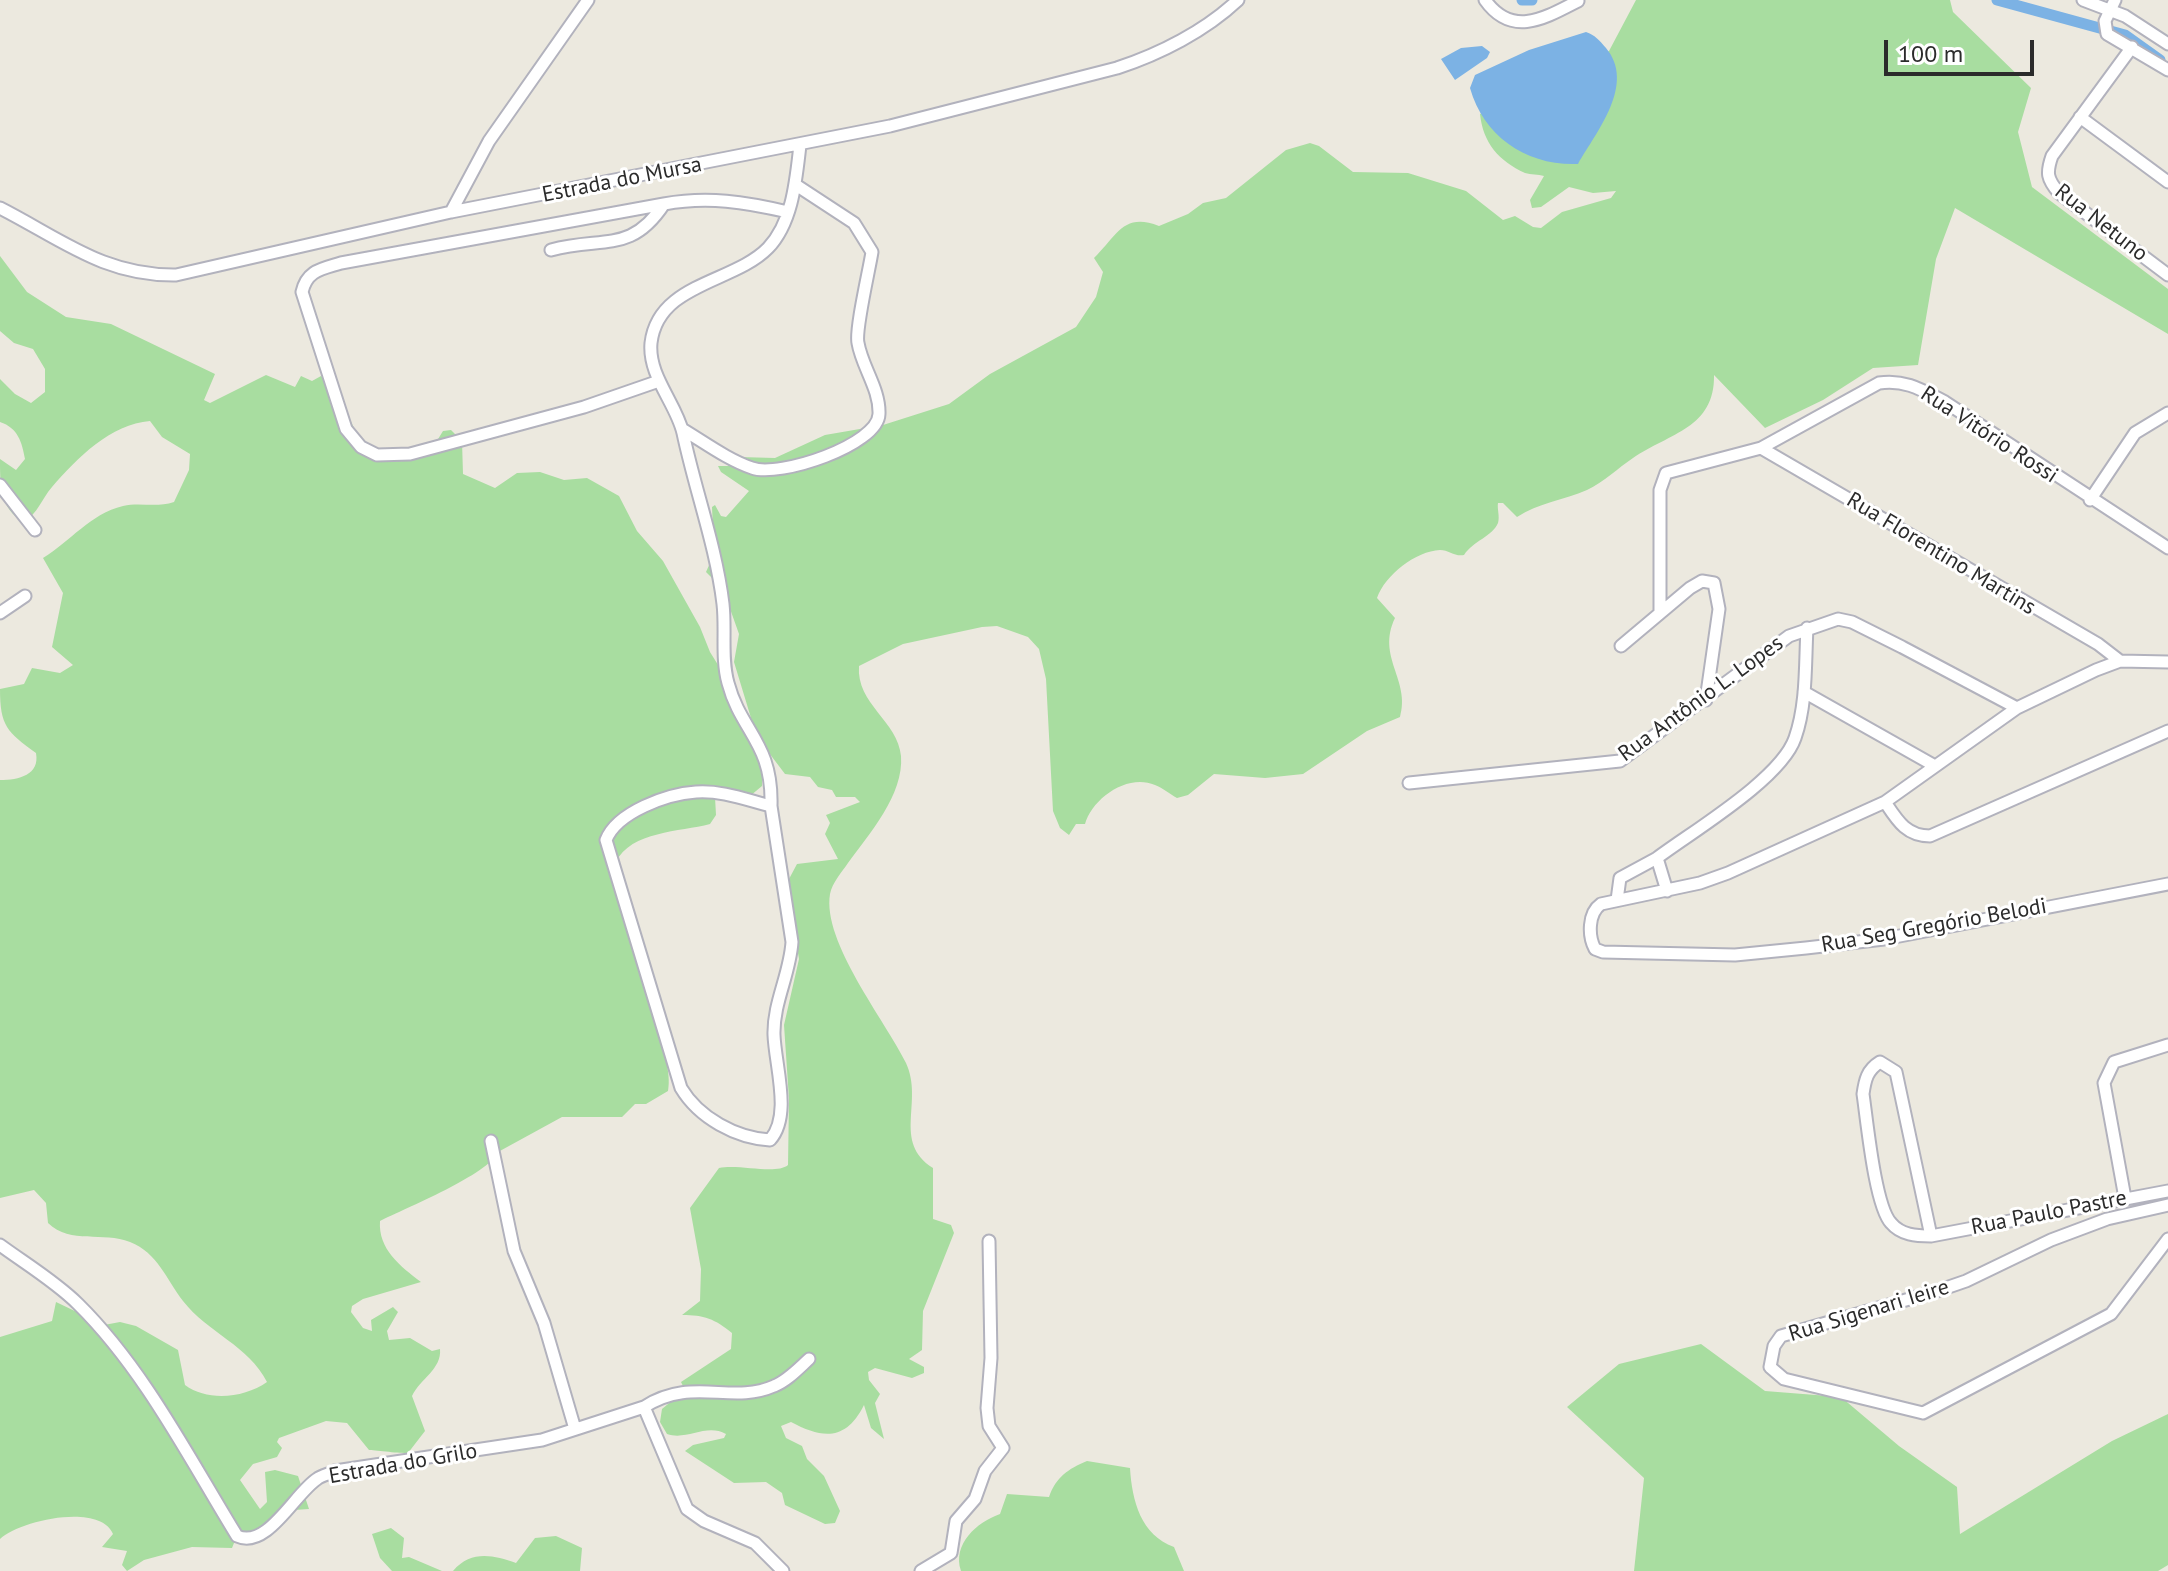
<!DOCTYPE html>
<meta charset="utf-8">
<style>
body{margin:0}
#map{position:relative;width:2168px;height:1571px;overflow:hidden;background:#ece9df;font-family:"PT Sans",sans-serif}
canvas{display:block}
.scale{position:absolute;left:1884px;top:40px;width:150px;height:36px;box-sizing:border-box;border:4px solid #2b2b2b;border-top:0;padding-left:10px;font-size:24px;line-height:28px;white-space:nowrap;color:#2b2b2b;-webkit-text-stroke:6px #fff;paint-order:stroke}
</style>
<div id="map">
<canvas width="2168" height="1571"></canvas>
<div class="scale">100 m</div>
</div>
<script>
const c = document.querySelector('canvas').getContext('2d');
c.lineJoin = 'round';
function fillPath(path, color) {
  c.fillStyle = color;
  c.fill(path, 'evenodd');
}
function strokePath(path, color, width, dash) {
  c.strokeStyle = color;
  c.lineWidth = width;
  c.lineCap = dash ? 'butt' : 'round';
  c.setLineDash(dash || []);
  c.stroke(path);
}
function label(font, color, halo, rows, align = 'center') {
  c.font = font + ' "PT Sans",sans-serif';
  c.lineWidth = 6;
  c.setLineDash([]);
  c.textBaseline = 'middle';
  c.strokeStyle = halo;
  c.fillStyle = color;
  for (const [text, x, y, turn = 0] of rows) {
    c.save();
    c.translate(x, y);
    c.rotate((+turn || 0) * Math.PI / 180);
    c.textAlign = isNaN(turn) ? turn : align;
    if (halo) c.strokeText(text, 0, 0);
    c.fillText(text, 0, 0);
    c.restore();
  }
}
fillPath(new Path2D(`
 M 1636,0 L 1950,0 L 1953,12 L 2031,88 L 2018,132 L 2032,187 L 2168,289 L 2168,334 L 1955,208 L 1936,259 L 1918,365 L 1873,368 L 1823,400 L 1765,428 L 1714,375 C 1715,428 1670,433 1633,458 C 1618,468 1604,482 1587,490 C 1564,500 1538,503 1517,517 L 1503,503 L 1498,503 C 1497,509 1500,516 1498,523 C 1492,537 1474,540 1464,555 C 1455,557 1449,550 1440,550 C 1416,551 1385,575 1377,598 L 1395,618 C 1376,657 1411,680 1400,717 L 1367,731 L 1303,774 L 1265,778 L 1214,774 L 1188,795 L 1177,798 C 1170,794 1163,788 1155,785 C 1127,773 1092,799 1085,824 L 1076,824 L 1069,835 L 1060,828 L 1053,811 L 1046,679 L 1039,649 L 1028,637 L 997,626 L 982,627 L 903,644 L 859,666 C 856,704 898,721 901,756 C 904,795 869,834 848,863 C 842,872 832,883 830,894 C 822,942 885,1020 906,1063 C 924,1102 892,1142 933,1168 L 933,1219 L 951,1225 L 954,1233 L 923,1311 L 922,1350 L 909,1359 L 924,1367 L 924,1373 L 912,1378 L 875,1368 L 868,1372 L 869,1380 L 880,1394 L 875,1403 L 884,1439 L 871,1428 L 864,1405 C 846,1441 823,1439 791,1422 L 781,1426 L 786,1438 L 802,1446 L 807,1459 L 824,1476 L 840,1511 L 835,1523 L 825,1524 L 785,1505 L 782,1493 L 766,1482 L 734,1483 L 685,1451 L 693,1445 L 724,1438 L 726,1434 C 706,1423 687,1441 667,1434 L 660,1422 L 662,1409 L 685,1390 L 681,1382 L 731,1349 L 732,1333 C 715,1319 704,1315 682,1315 L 700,1301 L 701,1269 L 690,1208 L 719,1168 C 740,1164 776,1175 788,1165 L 789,1099 L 784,1025 L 799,959 L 789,899 L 789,879 L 797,864 L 838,859 L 825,834 L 830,823 L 826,815 L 860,802 L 855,797 L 836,797 L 832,790 L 818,787 L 810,777 L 785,774 L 763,745 L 762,786 L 750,796 L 715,797 L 716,815 L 710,824 C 680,832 631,831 616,862 L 661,1028 C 661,1049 672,1071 668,1091 L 646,1104 L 635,1104 L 622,1117 L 562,1117 L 498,1152 C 489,1174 406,1208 380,1221 C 378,1249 400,1266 421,1282 L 363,1299 L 352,1306 L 351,1312 L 363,1328 L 372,1331 L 371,1320 L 393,1307 L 398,1312 L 387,1331 L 389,1340 L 410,1338 L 432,1351 L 440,1349 C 442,1369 420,1379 412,1396 L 425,1431 L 408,1453 C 405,1454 373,1450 369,1450 L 347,1423 L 326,1421 L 279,1438 L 277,1442 L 282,1448 L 277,1457 L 253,1464 L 240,1480 L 260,1509 L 267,1502 L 265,1472 L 275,1470 L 298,1476 L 309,1509 L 294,1510 L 234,1543 L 232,1548 L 192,1547 L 144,1560 L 127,1571 L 122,1565 L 127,1551 L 102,1547 L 113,1534 C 100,1502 18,1521 0,1539 L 0,1337 L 52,1321 L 56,1302 L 104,1325 L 120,1322 L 136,1326 L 178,1350 L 185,1385 C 208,1402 244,1398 267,1382 C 249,1346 207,1332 183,1301 C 166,1279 158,1253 130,1242 C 103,1231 71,1245 48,1223 L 46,1203 L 34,1190 L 0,1198 L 0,780 C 19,780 40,775 36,753 C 7,732 0,726 0,689 L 24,684 L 32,668 L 60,673 L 73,665 L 52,647 L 63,593 L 43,558 C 71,541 90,514 123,506 C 140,502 156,508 174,502 L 189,470 L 190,454 L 162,437 L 150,421 C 111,424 77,458 52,487 C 41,500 38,513 24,522 C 0,510 0,484 0,459 L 16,470 L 25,459 C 22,442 18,428 0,422 L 0,379 L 15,394 L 31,403 L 45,392 L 45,369 L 33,349 L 14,343 L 0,331 L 0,256 L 27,292 L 66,317 L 111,324 L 215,374 L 204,400 L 210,403 L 266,375 L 295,387 L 301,376 L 312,381 L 321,376 C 350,397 346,433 376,456 L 435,444 L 443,431 L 451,430 L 462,441 L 463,474 L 495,488 L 517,473 L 540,472 L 564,480 L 587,478 L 619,496 L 637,531 L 663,561 L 700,627 L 710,652 L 751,718 L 734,662 L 739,634 L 723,589 L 706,572 L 714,554 L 712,507 L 715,505 L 721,516 L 726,517 L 749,491 L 721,472 L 718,466 L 728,466 L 739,457 L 775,458 L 825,435 L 883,425 L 949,404 L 990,374 L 1076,327 L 1096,297 L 1103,272 L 1094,258 C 1117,236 1123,212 1159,226 L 1188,214 L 1203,203 L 1226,198 L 1286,150 L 1310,143 L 1319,146 L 1353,172 L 1408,173 L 1466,191 L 1503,220 L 1515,216 L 1533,227 L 1541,228 L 1562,212 L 1611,198 L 1616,191 L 1593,193 L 1569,187 L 1541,207 L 1532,208 L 1530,200 L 1544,176 C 1538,174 1531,175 1525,173 C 1499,161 1483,143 1480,114 L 1609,51 Z
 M 1701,1344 L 1765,1391 L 1841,1397 L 1899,1446 L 1957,1487 L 1960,1534 L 2112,1441 L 2168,1414 L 2168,1565 L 2158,1571 L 1634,1571 L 1644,1478 L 1567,1407 L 1619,1364 Z
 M 1087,1461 L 1130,1468 C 1132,1501 1141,1535 1174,1547 L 1184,1571 L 961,1571 C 952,1544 977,1522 1000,1514 L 1007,1494 L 1049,1497 C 1056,1477 1068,1469 1087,1461 Z
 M 391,1528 L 404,1538 L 402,1558 L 409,1557 L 442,1571 L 392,1571 L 380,1558 L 372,1534 Z
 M 556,1536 L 582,1548 L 580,1571 L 453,1571 C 471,1550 493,1555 516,1563 L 535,1538 Z`), '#a8dda0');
fillPath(new Path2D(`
 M 1586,32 C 1595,35 1599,40 1606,48 C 1636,84 1597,131 1578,164 C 1527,166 1484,137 1470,88 L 1475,75 L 1529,50 Z
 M 1482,46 L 1490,52 L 1487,58 L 1455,80 L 1441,59 L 1461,48 Z`), '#7cb2e4');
strokePath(new Path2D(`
 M 1522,0 L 1532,0
 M 1997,0 L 2125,35 L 2160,60`), '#7cb2e4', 11);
const street = new Path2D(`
 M 1485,0 C 1512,38 1545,18 1578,1
 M 2083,0 L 2125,16 L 2168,44
 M 2115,0 L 2105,21 L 2107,34 L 2168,70
 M 2132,47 L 2052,156 C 2046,173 2047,179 2059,193 L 2168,275
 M 2080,117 L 2168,182
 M 0,208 C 61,239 104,276 176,275 L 451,212 L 890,126 L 1117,68 C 1160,54 1205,31 1238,0
 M 451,212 L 489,141 L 588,0
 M 551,250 C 603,236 631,254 664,204 C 708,196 745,202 788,212
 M 659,381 L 584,407 L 410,454 L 377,455 L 361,447 L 346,429 L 302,292 C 307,270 322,269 341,263 L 664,204
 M 682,429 C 704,442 728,460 752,468 C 779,478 878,445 879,414 C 880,389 862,367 858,343 C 855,330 869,271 872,252 L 854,223 L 796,185
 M 1761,448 L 2098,644 L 2120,661
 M 0,485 L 35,530
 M 2090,500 L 2135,433 L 2168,413
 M 1660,612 L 1660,490 L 1666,473 L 1761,448 L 1879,383 C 1905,379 1922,390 1945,402 L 2168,548
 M 0,613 L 25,596
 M 1621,646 L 1690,588 L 1702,581 L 1714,583 L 1719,609 L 1706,700
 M 2168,662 L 2120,661 L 2096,670 L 2017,708 L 1885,802 L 1728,873 L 1700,883 L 1601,904 C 1588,913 1588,936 1595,949 L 1603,952 L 1735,955 L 1806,948 L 1884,939 L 2168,884
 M 1804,692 L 1935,766
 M 1409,783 L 1620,761 L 1789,636 L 1838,619 L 1852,622 L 1902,647 L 2017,708
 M 1885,802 C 1897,820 1906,836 1930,836 L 2168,731
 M 771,806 C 747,800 721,790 696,792 C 667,794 617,812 606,840 L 681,1088 C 699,1118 736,1138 770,1140 C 792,1116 775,1065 774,1035 C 773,1003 790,974 792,942 L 771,806 C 773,743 741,732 728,683 C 721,658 726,630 723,604 C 716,546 695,490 683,433 C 676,403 648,376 651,343 C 658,283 734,283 768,248 C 793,222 796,179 800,145
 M 1667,891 L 1657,858 C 1693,831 1781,779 1795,738 C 1807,704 1805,664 1807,628
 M 1617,900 L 1620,878 L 1657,858
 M 491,1141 L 514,1251 L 544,1323 L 575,1429
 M 2125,1198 L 2104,1083 L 2114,1062 L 2168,1045
 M 2168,1205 L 2107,1219 L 2051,1240 L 1966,1281 L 1937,1291 L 1781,1336 L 1774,1346 L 1770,1367 L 1784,1379 L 1923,1413 L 2111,1314 L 2168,1239
 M 1931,1236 L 1896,1072 L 1880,1062 C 1867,1070 1865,1080 1863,1094 C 1867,1121 1875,1206 1891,1223 C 1901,1235 1916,1236 1931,1236 L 2168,1191
 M 0,1245 C 26,1264 56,1282 78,1304 C 144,1369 189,1458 237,1536 C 267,1550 295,1493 317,1479 C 322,1475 330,1474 335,1471 L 542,1440 L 644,1407 L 687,1509 L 704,1521 L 755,1543 L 783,1571
 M 644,1407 C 692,1376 731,1405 774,1386 C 787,1381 798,1369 809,1359
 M 921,1571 L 951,1553 L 956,1521 L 975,1499 L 985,1471 L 1003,1448 L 989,1426 L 987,1408 L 991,1358 L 989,1241`);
strokePath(street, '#b2b2bd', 15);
strokePath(street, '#fff', 11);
label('22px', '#2b2b2b', '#fff', [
 ["Estrada do Mursa",622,180,-11],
 ["Rua Netuno",2101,223,38],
 ["Rua Vitório Rossi",1989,435,33],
 ["Rua Florentino Martins",1941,554,31],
 ["Rua Antônio L. Lopes",1701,699,-36],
 ["Rua Seg Gregório Belodi",1934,926,-10],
 ["Rua Paulo Pastre",2049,1213,-11],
 ["Rua Sigenari Ieire",1869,1311,-17],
 ["Estrada do Grilo",403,1464,-10]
]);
</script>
